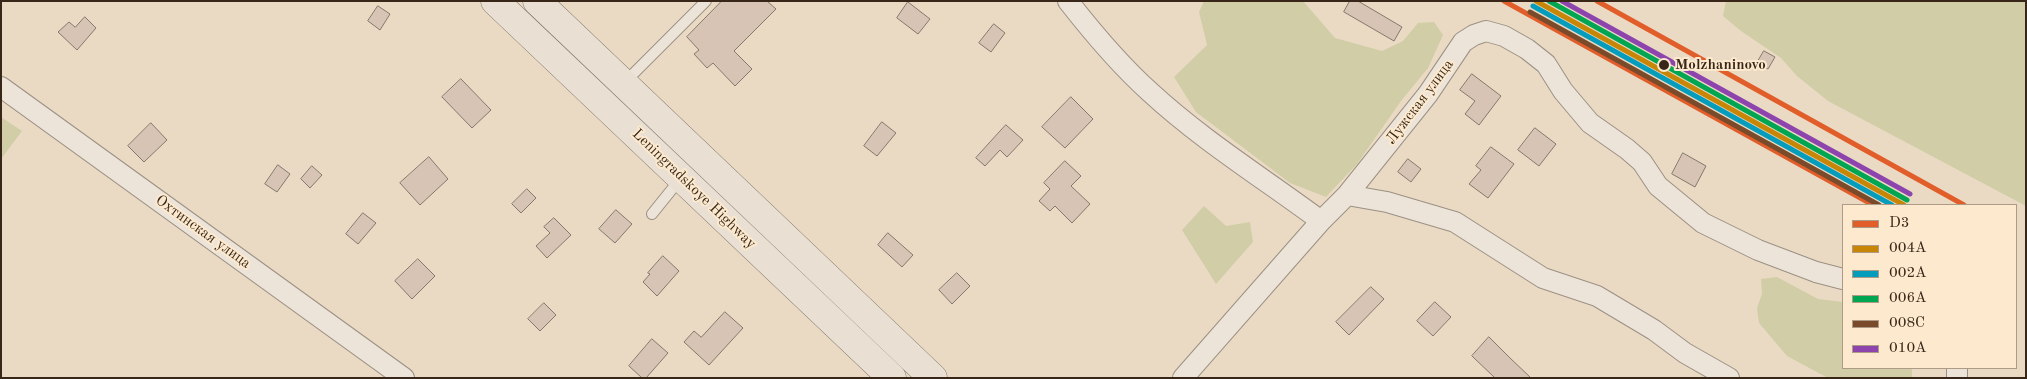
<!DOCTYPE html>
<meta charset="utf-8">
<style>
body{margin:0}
#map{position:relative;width:2027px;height:379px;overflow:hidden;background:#eadac4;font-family:"Old Standard TT",serif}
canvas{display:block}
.frame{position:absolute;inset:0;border:2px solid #382719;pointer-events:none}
.legend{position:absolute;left:1842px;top:204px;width:175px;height:165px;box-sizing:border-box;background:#fce9ce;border:1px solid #ae9b86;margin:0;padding:6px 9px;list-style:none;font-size:15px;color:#382719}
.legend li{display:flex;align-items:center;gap:10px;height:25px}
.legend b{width:25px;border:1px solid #ae9b86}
</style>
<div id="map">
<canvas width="2027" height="379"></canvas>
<div class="frame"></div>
<ul class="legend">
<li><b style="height:6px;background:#e15d29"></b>D3</li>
<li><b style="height:6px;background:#c78606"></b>004А</li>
<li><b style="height:6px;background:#069cbc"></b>002А</li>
<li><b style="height:6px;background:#00a651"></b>006А</li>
<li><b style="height:6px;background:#7a4b2a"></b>008С</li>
<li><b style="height:6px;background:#8e44ad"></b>010А</li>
</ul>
</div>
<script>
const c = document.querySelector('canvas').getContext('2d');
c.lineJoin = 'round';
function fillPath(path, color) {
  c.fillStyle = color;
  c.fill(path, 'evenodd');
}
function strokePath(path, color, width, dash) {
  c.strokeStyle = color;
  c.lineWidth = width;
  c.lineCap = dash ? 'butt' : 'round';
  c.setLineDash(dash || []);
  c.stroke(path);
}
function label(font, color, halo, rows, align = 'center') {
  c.font = font + ' "Old Standard TT",serif';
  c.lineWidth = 4;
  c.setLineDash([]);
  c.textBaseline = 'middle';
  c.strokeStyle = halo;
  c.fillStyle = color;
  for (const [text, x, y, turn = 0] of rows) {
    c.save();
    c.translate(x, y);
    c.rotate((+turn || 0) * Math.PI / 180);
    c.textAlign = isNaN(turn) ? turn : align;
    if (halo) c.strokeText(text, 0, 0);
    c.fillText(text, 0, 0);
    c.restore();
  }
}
fillPath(new Path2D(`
 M 1204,1 L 1303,1 L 1335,38 L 1382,51 L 1403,41 L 1418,23 L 1434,22 L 1443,35 L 1428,68 L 1401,101 L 1357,164 L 1326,197 L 1290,183 L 1196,112 L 1174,77 L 1207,45 L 1199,12 Z
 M 1726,1 L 2026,1 L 2026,206 L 1828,101 L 1797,76 L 1781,58 L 1741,31 L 1723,16 Z
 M 1,117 L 22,131 L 1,159 Z
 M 1204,206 L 1226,226 L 1250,222 L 1253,242 L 1216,284 L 1182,230 Z
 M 1777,277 L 1818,299 L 1843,302 L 1843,368 L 1912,368 L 1912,378 L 1828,378 L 1787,356 L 1759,323 L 1757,308 L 1762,294 L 1761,279 Z`), '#d0cda7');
const building = new Path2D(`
 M 722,1 L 767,1 L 776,9 L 734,51 L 752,69 L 735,86 L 713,63 L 707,68 L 694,54 L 699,50 L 687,37 Z
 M 1350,1 L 1358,1 L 1402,27 L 1394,41 L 1344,12 Z
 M 908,2 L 930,19 L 918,34 L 897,18 Z
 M 378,6 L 390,14 L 380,30 L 368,21 Z
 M 85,17 L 96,28 L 77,50 L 58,32 L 69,22 L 75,27 Z
 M 994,24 L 1005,33 L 991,52 L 979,43 Z
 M 1764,51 L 1775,57 L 1768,69 L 1757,63 Z
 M 1472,74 L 1501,96 L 1479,125 L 1465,114 L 1475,101 L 1460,90 Z
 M 461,79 L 491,110 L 472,128 L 442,97 Z
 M 1071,97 L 1093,119 L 1065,148 L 1042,127 Z
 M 882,122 L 896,133 L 877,156 L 864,146 Z
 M 151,123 L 167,140 L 144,162 L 128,146 Z
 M 1006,125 L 1023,140 L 1007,157 L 1000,150 L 985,166 L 976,158 Z
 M 1535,128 L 1556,144 L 1539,166 L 1518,150 Z
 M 1491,147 L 1514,164 L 1488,198 L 1469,184 L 1481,170 L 1476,166 Z
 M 1683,153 L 1706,166 L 1695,187 L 1672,174 Z
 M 429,157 L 448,179 L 420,205 L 400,183 Z
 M 1408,159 L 1421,169 L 1411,182 L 1398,172 Z
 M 1065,161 L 1081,176 L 1071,186 L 1090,204 L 1072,223 L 1055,206 L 1050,211 L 1039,201 L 1050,189 L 1044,183 Z
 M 278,165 L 290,174 L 277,192 L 265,184 Z
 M 312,166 L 322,175 L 310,188 L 301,179 Z
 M 527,189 L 536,198 L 521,213 L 512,204 Z
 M 616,210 L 632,224 L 615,243 L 599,229 Z
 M 363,213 L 376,223 L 358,244 L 346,234 Z
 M 554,218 L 571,235 L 547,258 L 536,246 L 550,233 L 544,227 Z
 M 888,233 L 913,255 L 902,267 L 878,245 Z
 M 663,256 L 679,271 L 657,296 L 643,282 L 650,274 L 648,273 Z
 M 418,259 L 435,276 L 412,299 L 395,281 Z
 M 957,273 L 970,286 L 952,304 L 939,290 Z
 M 1371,287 L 1384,299 L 1349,335 L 1336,322 Z
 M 1435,302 L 1451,317 L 1433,336 L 1417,321 Z
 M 544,303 L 556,315 L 540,331 L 528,319 Z
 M 725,312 L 743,328 L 709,365 L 684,342 L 694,331 L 701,337 Z
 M 1489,337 L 1509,357 L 1531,378 L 1495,378 L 1472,356 Z
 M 652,339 L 668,353 L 646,378 L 642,378 L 629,366 Z`);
fillPath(building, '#d8c4b4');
strokePath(building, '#83786b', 1);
const service = new Path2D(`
 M 625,82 L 706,1
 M 652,214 L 681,178`);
const minor = new Path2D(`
 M 1068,1 C 1093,33 1120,65 1150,92 C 1202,140 1263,178 1321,221
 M 1,87 L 404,378
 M 1347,195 L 1387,202 L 1455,222 L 1543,278 L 1597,296 L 1654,330 L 1685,353 L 1729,378
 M 1957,368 L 1957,378
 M 1183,378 L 1321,221 L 1347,195 L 1428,94 L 1463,42 L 1474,35 L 1486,31 L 1504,36 L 1527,49 L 1546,64 L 1563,91 L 1590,123 L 1627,149 L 1642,162 L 1658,186 L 1703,223 L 1758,250 L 1816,272 L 1843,279`);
const trunk = new Path2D(`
 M 495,1 L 892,378
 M 537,1 L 933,378`);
strokePath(service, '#9b9083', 12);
strokePath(minor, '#9b9083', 22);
strokePath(trunk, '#83786b', 29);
strokePath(service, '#ede4d9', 10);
strokePath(minor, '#ede4d9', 20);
strokePath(trunk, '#e9e0d3', 28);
strokePath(new Path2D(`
 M 1504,1 L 1873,205
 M 1597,1 L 1964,205`), '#e15d29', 5);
strokePath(new Path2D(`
 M 1536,1 L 1904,205`), '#c78606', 5);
strokePath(new Path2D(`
 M 1533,6 L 1892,205`), '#069cbc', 5);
strokePath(new Path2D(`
 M 1549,1 L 1907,200`), '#00a651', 5);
strokePath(new Path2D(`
 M 1530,12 L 1879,205`), '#7a4b2a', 5);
strokePath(new Path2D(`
 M 1562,1 L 1910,194`), '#8e44ad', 5);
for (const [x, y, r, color] of [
 [1664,65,6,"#382719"]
]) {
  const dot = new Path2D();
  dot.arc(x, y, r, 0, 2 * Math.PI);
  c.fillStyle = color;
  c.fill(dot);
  strokePath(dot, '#fce9ce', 2);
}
label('bold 15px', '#382719', '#fce9ce', [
 ["Molzhaninovo",1675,65]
], 'left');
label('15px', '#382719', '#fce9ce', [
 ["Лужская улица",1420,102,-53],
 ["Leningradskoye Highway",694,189,44],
 ["Охтинская улица",203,232,36]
]);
</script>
